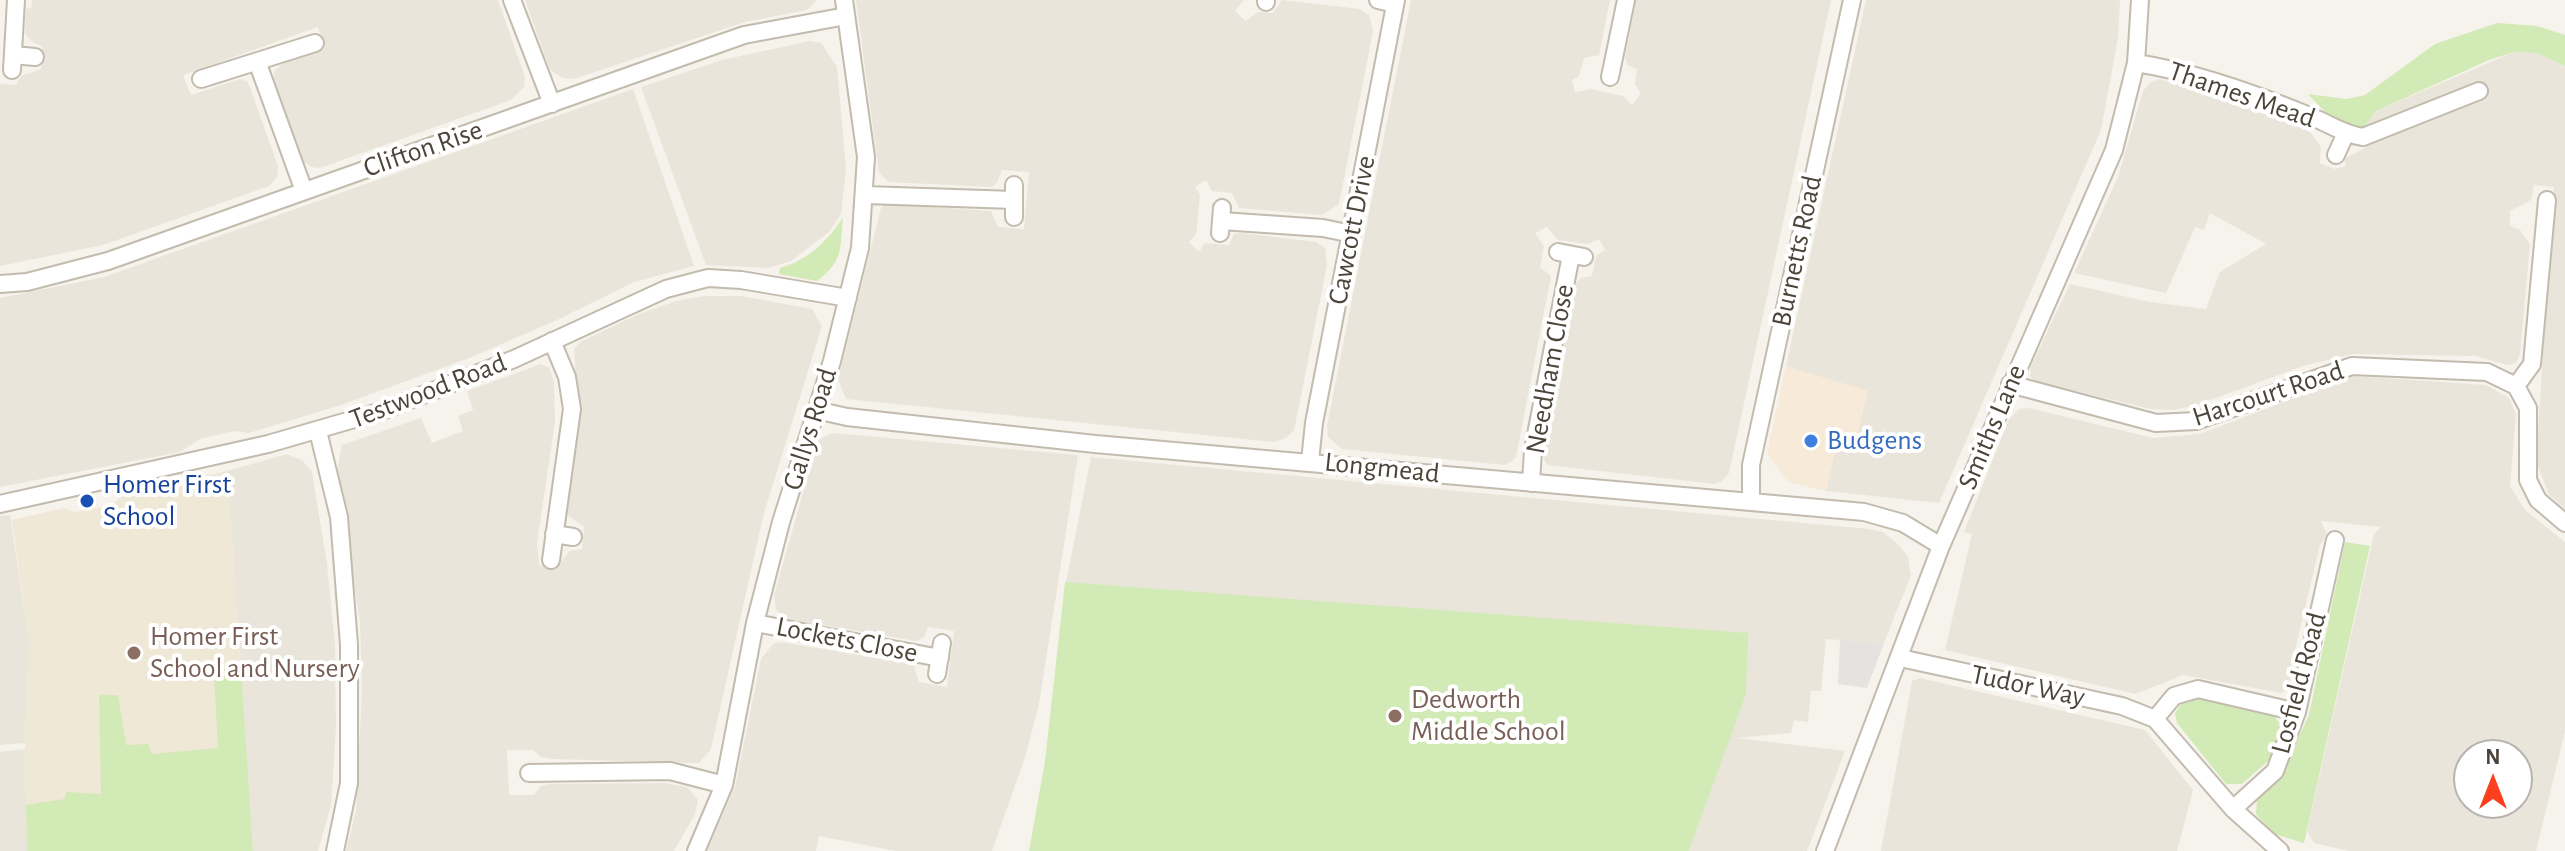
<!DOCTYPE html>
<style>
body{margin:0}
#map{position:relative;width:2565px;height:851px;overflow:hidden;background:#f6f3ec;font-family:"Alegreya Sans",sans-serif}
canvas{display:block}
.north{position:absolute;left:2453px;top:739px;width:80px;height:80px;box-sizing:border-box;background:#fff;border:2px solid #b7b4b0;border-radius:50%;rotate:0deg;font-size:22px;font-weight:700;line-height:32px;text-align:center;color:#4b4439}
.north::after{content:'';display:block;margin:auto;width:28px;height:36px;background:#fc3f1d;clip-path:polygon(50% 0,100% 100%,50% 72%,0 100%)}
</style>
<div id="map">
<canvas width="2565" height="851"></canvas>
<div class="north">N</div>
</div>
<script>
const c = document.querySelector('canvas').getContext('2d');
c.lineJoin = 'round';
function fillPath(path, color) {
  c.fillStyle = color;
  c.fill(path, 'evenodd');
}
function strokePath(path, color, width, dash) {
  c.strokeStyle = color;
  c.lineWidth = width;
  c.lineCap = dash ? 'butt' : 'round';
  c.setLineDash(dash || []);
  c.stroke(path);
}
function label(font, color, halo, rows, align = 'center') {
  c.font = font + ' "Alegreya Sans",sans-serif';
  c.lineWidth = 8;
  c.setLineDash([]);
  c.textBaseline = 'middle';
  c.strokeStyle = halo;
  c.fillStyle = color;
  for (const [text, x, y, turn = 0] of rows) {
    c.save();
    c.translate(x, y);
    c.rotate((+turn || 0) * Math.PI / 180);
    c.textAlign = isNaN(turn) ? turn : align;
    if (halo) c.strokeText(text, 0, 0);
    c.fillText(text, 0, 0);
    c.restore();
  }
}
fillPath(new Path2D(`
 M 32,0 L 498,0 L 525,77 L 524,87 L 511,100 L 320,168 L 311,167 L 301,160 L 273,79 L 275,70 L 282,64 L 325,48 L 318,27 L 183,75 L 191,95 L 240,79 L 248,82 L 278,166 L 277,177 L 269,186 L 103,245 L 0,266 L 0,84 L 16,85 L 21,76 L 41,69 L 42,46 L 32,42 L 25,34 L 26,9 L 32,7 Z
 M 525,0 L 817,0 L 807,10 L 745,22 L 574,79 L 563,78 L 550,70 Z
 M 856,0 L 1244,0 L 1235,11 L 1245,21 L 1258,12 L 1273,13 L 1282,0 L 1360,9 L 1369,15 L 1373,30 L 1369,52 L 1339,204 L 1322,215 L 1239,208 L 1232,193 L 1212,191 L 1206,180 L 1195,187 L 1200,195 L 1196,235 L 1189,242 L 1199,252 L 1205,243 L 1229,245 L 1234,234 L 1241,233 L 1316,242 L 1325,248 L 1327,265 L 1299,406 L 1294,430 L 1286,438 L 1274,442 L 846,399 L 838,379 L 881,208 L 887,204 L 991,211 L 998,227 L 1024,229 L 1029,172 L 1002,170 L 997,183 L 991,187 L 889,182 L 879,173 Z
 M 1411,0 L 1610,0 L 1599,55 L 1584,58 L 1579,76 L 1572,80 L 1575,92 L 1591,89 L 1623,96 L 1632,105 L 1641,94 L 1635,84 L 1637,69 L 1627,65 L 1625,57 L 1636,0 L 1831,0 L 1729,473 L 1722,481 L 1714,484 L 1547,465 L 1543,457 L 1576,283 L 1581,278 L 1592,276 L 1596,256 L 1605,250 L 1599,239 L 1588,244 L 1558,240 L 1547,227 L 1535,233 L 1544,246 L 1540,267 L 1551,276 L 1516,457 L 1512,461 L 1505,465 L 1342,449 L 1328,437 L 1327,426 Z
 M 1866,0 L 2120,0 L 2118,38 L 2101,130 L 1939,503 L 1826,491 L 1839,432 L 1867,392 L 1786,366 Z
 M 810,41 L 821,43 L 837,67 L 846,168 L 841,214 L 829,232 L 791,261 L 768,268 L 706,265 L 641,87 L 722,60 Z
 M 2514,52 L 2537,53 L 2565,66 L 2565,508 L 2549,495 L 2536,461 L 2554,187 L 2534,185 L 2531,200 L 2510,211 L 2510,226 L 2520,230 L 2530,244 L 2520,354 L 2516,363 L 2507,365 L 2476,356 L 2353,354 L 2303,366 L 2194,406 L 2172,410 L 2150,409 L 2035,381 L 2030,376 L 2031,366 L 2070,284 L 2150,302 L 2206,309 L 2220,272 L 2266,244 L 2210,213 L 2204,230 L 2195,227 L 2166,293 L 2074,273 L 2118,177 L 2143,91 L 2151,82 L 2160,79 L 2308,129 L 2321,147 L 2320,163 L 2335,169 L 2346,166 L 2344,159 L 2365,148 L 2363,129 L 2376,111 Z
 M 633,89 L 694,266 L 634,282 L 559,319 L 472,357 L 341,405 L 249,433 L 235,431 L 200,439 L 180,452 L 0,487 L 0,298 L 104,277 Z
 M 704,296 L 741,296 L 812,309 L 822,326 L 764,513 L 711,749 L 699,763 L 553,759 L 541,757 L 533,750 L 507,750 L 509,795 L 534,795 L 541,786 L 550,784 L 664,783 L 687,787 L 698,800 L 695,814 L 674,851 L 346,851 L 356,811 L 362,690 L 360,622 L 337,471 L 342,445 L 421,418 L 432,443 L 463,431 L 458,416 L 473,410 L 467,391 L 541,364 L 549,368 L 554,381 L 555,422 L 537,543 L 539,565 L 558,567 L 569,551 L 582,549 L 584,527 L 566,514 L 579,426 L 574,349 L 580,342 L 639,314 L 676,301 Z
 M 2352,376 L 2486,385 L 2509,398 L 2516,414 L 2510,486 L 2525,510 L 2565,542 L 2565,731 L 2536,851 L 2349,851 L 2314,843 L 2307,831 L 2374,534 L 2381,527 L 2321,521 L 2327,535 L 2320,545 L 2290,671 L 2290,687 L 2281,693 L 2183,675 L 2136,694 L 1945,650 L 1972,534 L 1964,532 L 2009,419 L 2019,409 L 2029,408 L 2153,438 L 2200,434 ZM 2517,755 L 2517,803 L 2469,803 L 2469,755 Z
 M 833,433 L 1078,455 L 1039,704 L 1025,757 L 992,851 L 896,851 L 819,836 L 816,851 L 707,851 L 735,787 L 761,659 L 773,644 L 781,642 L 913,664 L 919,682 L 947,687 L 954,631 L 928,627 L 924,637 L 916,641 L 782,618 L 776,609 L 774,595 L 818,440 Z
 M 287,454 L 302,460 L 312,472 L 327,564 L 335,645 L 336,728 L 331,806 L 318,851 L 253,851 L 227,471 Z
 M 1091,457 L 1869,529 L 1883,532 L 1899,545 L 1908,557 L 1911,575 L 1884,643 L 1826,639 L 1821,691 L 1811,691 L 1808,722 L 1794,720 L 1791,733 L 1737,738 L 1845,751 L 1807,851 L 1689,851 L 1745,694 L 1066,582 Z
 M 10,515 L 29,639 L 25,743 L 0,745 L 0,516 Z
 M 1920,678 L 2145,730 L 2193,790 L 2177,851 L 1881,851 L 1912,681 Z
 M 25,749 L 27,851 L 0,851 L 0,752 Z`), '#eae5da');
fillPath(new Path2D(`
 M 1786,366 L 1868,391 L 1857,435 L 1839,433 L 1826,491 L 1788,482 L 1767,454 Z`), '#f7ead8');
fillPath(new Path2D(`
 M 227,471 L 253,851 L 27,851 L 25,743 L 29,639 L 12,520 L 64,508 L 74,512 L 112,505 L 123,495 Z`), '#efe8d6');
fillPath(new Path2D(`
 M 2497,23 L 2537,26 L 2565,35 L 2565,66 L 2537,53 L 2514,52 L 2489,60 L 2376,111 L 2363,129 L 2328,115 L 2308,94 L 2347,99 L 2365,95 L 2435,44 Z
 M 843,217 C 840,248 844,261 817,281 L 779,274 L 780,268 C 808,260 828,241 843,217 Z
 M 2345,542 L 2370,546 L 2304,843 L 2274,834 L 2256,814 L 2257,799 L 2282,773 L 2309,715 Z
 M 1065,582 L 1748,633 L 1746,694 L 1689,851 L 1029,851 L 1045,761 Z
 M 241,667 L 253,851 L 27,851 L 26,805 L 64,799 L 67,792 L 101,794 L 99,695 L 118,695 L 126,745 L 148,744 L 152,754 L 218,748 L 214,673 Z
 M 2195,697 L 2274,716 L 2282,726 L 2277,753 L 2242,784 L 2226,784 L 2177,723 L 2175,713 L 2183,701 Z`), '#d2eab5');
fillPath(new Path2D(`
 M 1840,640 L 1884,643 L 1867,688 L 1838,684 Z`), '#e5e3e0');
const minor = new Path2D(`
 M 512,0 L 552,104
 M 1378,0 L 1395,4
 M 1266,2 L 1266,0
 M 13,55 L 35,57
 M 2136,63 C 2195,72 2256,94 2312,117 C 2330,124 2343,134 2363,137 L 2479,91
 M 258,64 L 304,191
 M 12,70 L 16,0
 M 1610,77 L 1626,0
 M 201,79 L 315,43
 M 2336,155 L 2345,135
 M 866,195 L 1014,200
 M 1014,217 L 1014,185
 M 1222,221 L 1323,228 L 1352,234
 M 1220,233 L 1222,208
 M 1558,252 L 1584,257
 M 0,284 L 27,282 L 108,261 L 744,35 L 846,16
 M 2010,384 L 2156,423 L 2196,421 L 2352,366 L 2487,372 L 2516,386 L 2528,408 L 2528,480 L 2538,500 L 2565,523
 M 2516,386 L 2532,364 L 2547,200
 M 816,410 L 847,417 L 1095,444 L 1864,512 L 1903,523 L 1941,546
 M 318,431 L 339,517 L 349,645 L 349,783 L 335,851
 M 1310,461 L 1314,423 L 1396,0
 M 1531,483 L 1533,450 L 1571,255
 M 1751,502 L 1751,465 L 1852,0
 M 0,504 L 268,444 L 382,411 L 514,359 L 666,289 L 708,278 L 741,280 L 848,298
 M 554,534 L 573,537
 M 551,560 L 572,409 L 567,377 L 552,341
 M 755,623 L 940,658
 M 1900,658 L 2122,706 L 2155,719 L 2233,809 L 2280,851
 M 937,674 L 942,643
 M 2155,719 L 2174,696 L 2198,689 L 2297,712
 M 529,773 L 670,771 L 724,785
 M 2233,809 L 2275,771 L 2297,712 L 2335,540
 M 696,851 L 724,785 L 755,623 L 781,522 L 832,361 L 860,248 L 866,157 L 844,0
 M 1825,851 L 1941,546 L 2114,150 L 2136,63 L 2140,0`);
strokePath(minor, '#c2bbae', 20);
strokePath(minor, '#fff', 16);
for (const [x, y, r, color] of [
 [1811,441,8,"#3f7fe0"],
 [87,501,8,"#1a4fb4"],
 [134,653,8,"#8d6e63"],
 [1395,716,8,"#8d6e63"]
]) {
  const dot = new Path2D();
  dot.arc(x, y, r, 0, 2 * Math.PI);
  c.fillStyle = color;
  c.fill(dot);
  strokePath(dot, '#fff', 3);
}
label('28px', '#4b4439', '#fff', [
 ["Thames Mead",2242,95,19],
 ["Clifton Rise",423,149,-19],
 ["Cawcott Drive",1352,230,-79],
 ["Burnetts Road",1797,251,-78],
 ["Needham Close",1550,369,-80],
 ["Testwood Road",428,391,-21],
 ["Harcourt Road",2268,394,-18],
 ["Smiths Lane",1992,427,-67],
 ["Gallys Road",810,429,-73],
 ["Longmead",1382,468,6],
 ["Lockets Close",847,640,11],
 ["Losfield Road",2299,683,-75],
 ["Tudor Way",2028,686,12]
]);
label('28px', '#366cbe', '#fff', [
 ["Budgens",1827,441]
], 'left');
label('28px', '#164399', '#fff', [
 ["Homer First",103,485],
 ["School",103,517]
], 'left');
label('28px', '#785e54', '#fff', [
 ["Homer First",150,637],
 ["School and Nursery",150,669],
 ["Dedworth",1411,700],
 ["Middle School",1411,732]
], 'left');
</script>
